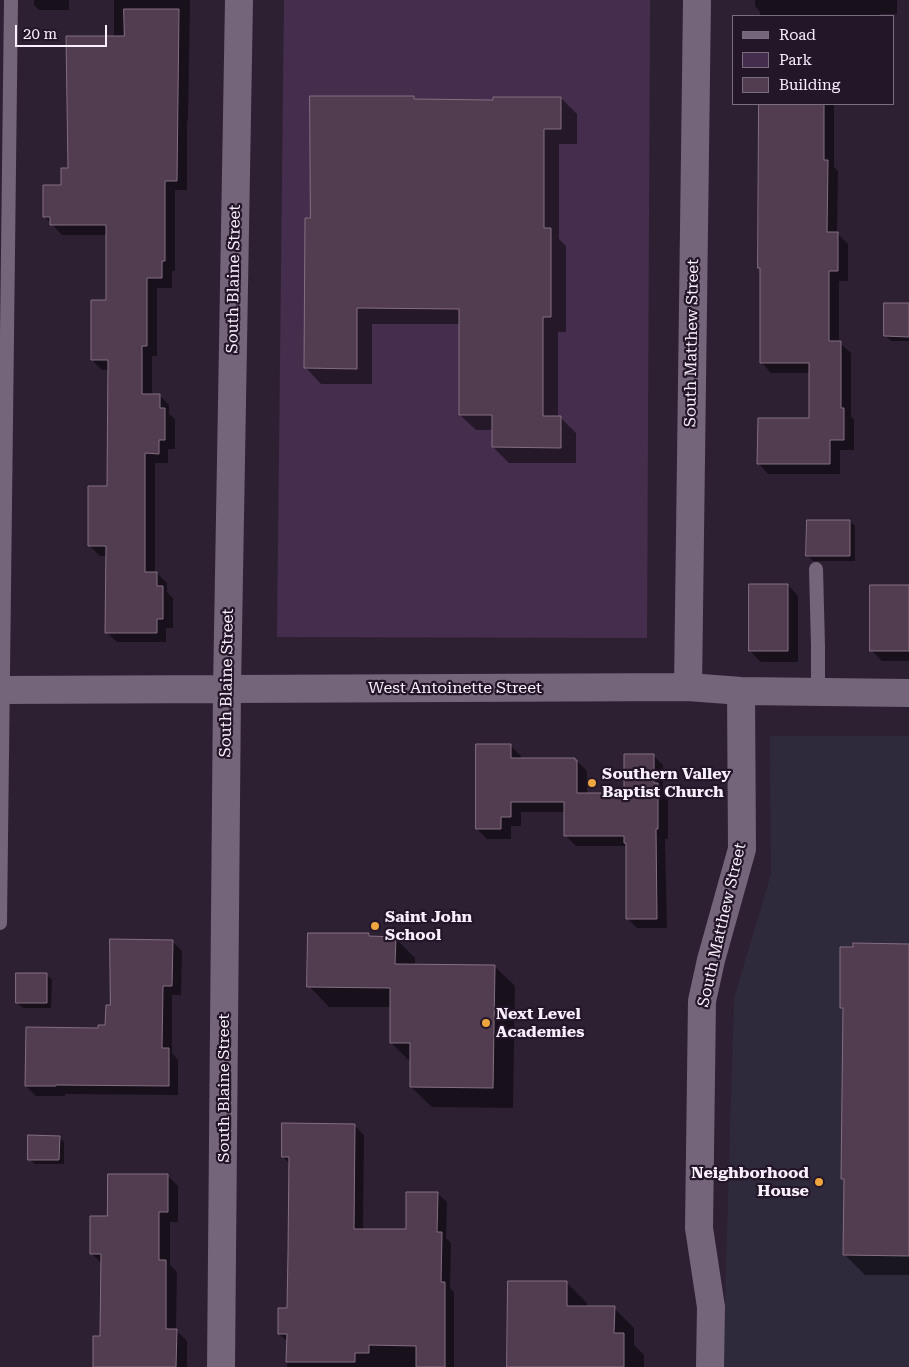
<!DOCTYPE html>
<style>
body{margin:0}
#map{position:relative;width:909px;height:1367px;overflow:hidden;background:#2e2033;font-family:"Roboto Serif",serif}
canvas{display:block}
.legend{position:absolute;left:732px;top:15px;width:162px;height:90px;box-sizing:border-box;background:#241629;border:1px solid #796d7e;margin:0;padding:6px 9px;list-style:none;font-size:15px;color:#f9f0fd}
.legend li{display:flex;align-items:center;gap:10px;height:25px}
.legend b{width:25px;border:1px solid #796d7e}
.scale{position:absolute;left:15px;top:25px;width:92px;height:22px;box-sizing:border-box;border:2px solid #f9f0fd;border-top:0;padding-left:6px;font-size:15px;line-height:18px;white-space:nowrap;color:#f9f0fd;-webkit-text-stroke:4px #241629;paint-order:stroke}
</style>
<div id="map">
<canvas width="909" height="1367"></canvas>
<ul class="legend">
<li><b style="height:6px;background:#75657b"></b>Road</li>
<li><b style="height:14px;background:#452e4d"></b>Park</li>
<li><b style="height:14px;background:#513d4f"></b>Building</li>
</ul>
<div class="scale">20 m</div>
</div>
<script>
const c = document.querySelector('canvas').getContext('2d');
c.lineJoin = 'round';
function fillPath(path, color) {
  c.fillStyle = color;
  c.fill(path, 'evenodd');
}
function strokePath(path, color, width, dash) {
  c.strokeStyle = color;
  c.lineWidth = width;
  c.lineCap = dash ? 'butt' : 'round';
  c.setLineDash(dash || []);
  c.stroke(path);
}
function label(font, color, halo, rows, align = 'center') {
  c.font = font + ' "Roboto Serif",serif';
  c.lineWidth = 4.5;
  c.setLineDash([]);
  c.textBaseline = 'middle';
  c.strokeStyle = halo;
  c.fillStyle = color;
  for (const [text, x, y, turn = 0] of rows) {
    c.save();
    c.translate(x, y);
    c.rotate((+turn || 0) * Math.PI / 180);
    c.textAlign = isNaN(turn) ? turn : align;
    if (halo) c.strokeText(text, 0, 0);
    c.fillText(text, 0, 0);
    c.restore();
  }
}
fillPath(new Path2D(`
 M 770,736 L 909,736 L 909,1367 L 723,1367 L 734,998 L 771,874 Z`), '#2f2a3b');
fillPath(new Path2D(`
 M 284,0 L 650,0 L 647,638 L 277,637 Z`), '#452e4d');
fillPath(new Path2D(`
 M 34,0 L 69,0 L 69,10 L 39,10 L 34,5 Z
 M 114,0 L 190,0 L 188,121 L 187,121 L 187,190 L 175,190 L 175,271 L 172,271 L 172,288 L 157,288 L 157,356 L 152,356 L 152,395 L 159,395 L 169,405 L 169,414 L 175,419 L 175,449 L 168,449 L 168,463 L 155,463 L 155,573 L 157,573 L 167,583 L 167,592 L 173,598 L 173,628 L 166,628 L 166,642 L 117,642 L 106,632 L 107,556 L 100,556 L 90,546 L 109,488 L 109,370 L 102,370 L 92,360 L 107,302 L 107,235 L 62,235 L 44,216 L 63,186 L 114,37 Z
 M 755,0 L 897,0 L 897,14 L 880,14 L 880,16 L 760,16 L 760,12 L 755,6 Z
 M 413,97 L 416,100 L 494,101 L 561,98 L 577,114 L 577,144 L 559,144 L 559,239 L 566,246 L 566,332 L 558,332 L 558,417 L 560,417 L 576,433 L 576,463 L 509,463 L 493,447 L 493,430 L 476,430 L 460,415 L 460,324 L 372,324 L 372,384 L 321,384 L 306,368 L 311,219 Z
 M 760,104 L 834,104 L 834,167 L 838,171 L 837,233 L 848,244 L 848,281 L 839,281 L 839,342 L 851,353 L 851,417 L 854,419 L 854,450 L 840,450 L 840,474 L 768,474 L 758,463 L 810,419 L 810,373 L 771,373 L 761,362 L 761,269 L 759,267 Z
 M 909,305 L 909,341 L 891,341 L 886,336 Z
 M 850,521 L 855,526 L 855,561 L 813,561 L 808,556 Z
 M 788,585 L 798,596 L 798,662 L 761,662 L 750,651 Z
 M 909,587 L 909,661 L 882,661 L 871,650 Z
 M 511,746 L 521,756 L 521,759 L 575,759 L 587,771 L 587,794 L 626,794 L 653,755 L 663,765 L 663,790 L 668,794 L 668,839 L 665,839 L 667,928 L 637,928 L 627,918 L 627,846 L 576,846 L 566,836 L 566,812 L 521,812 L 521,826 L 511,826 L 511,839 L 487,839 L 477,829 Z
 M 369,934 L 372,937 L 395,938 L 415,958 L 415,966 L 494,966 L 515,986 L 513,1108 L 432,1107 L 411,1087 L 412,1063 L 391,1043 L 391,1007 L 329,1007 L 309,986 Z
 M 172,941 L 182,951 L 181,995 L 172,995 L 172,1053 L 178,1060 L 178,1095 L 65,1094 L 65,1096 L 36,1096 L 26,1086 L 99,1029 L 106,1026 L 111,1006 Z
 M 909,945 L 909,1275 L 865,1275 L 845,1255 L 845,1182 L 842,1179 L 844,1011 L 841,1008 Z
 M 46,974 L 52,980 L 51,1008 L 23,1008 L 17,1003 Z
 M 354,1125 L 364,1135 L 363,1230 L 407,1230 L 437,1193 L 447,1202 L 446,1238 L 451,1243 L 450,1288 L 454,1292 L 454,1367 L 287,1367 L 288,1342 L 279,1334 L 289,1310 L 290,1164 L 283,1157 Z
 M 59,1137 L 64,1142 L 64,1164 L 35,1164 L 29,1159 Z
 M 167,1175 L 178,1186 L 178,1222 L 170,1222 L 170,1265 L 177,1272 L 176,1330 L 187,1341 L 187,1367 L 94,1367 L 102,1337 L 102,1264 L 91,1253 L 108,1218 Z
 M 567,1283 L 587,1303 L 587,1308 L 614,1308 L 634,1328 L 634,1345 L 644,1355 L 644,1367 L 509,1367 Z`), '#0007');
const building = new Path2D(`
 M 124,9 L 179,9 L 177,181 L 165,181 L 165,261 L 162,261 L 162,278 L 147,278 L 147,346 L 142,346 L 142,394 L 160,394 L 160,408 L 165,408 L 165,440 L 159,440 L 159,454 L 145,453 L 145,572 L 157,572 L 157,586 L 163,586 L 163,619 L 157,619 L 157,633 L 105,633 L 106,546 L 88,546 L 88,486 L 107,486 L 108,360 L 91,360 L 91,300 L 106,300 L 106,225 L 50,225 L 50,217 L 43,217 L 43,185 L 61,185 L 61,168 L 68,168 L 66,36 L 124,36 Z
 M 310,96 L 414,96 L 414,99 L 493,100 L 493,97 L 561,97 L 561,129 L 544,129 L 544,228 L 551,228 L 551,317 L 543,317 L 543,416 L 561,416 L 561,448 L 492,447 L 492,415 L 459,415 L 459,309 L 357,308 L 357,369 L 304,368 L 305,218 L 310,218 Z
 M 759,104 L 824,104 L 824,160 L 828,160 L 827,232 L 838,232 L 838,271 L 829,271 L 829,341 L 841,341 L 841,408 L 844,408 L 844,440 L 830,440 L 830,464 L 757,464 L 758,418 L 809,418 L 809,363 L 760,363 L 760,268 L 758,268 Z
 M 884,303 L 909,303 L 909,337 L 884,336 Z
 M 807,520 L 850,520 L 850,556 L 806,556 Z
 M 749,584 L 788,584 L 788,651 L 749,651 Z
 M 870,585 L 909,585 L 909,651 L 870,651 Z
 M 476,744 L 511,744 L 511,758 L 575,758 L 575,760 L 577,760 L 577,793 L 624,793 L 624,754 L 654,754 L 654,783 L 658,783 L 658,829 L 656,829 L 657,919 L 626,919 L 626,843 L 624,843 L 624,836 L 564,836 L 564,802 L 511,802 L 511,817 L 501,817 L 501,829 L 476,829 Z
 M 308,933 L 369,933 L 369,936 L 396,937 L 395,964 L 495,965 L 493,1088 L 410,1087 L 410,1043 L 390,1043 L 390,988 L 307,987 Z
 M 110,939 L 173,940 L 172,986 L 163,986 L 162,1048 L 169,1048 L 169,1086 L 56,1085 L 56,1086 L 25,1086 L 26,1027 L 98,1028 L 98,1025 L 105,1025 L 106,1005 L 110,1005 Z
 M 853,943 L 909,944 L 909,1256 L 843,1255 L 844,1179 L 841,1179 L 843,1008 L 840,1008 L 840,947 L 853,947 Z
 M 16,973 L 47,973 L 47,1003 L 16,1003 Z
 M 282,1123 L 355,1124 L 354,1229 L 406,1229 L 406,1192 L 438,1192 L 437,1232 L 442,1232 L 441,1282 L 445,1282 L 445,1367 L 416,1367 L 416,1346 L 369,1345 L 369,1353 L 355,1353 L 355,1362 L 286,1362 L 287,1334 L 278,1334 L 278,1308 L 287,1308 L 288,1253 L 289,1157 L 282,1157 Z
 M 28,1135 L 60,1136 L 59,1160 L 28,1160 Z
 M 108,1174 L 168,1174 L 168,1212 L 159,1212 L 159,1260 L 166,1260 L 166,1329 L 177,1329 L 176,1367 L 93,1367 L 93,1336 L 100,1336 L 101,1254 L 90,1254 L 90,1216 L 107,1216 Z
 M 508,1281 L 567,1281 L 567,1306 L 615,1306 L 614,1333 L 624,1333 L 624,1367 L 507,1367 Z`);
fillPath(building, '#513d4f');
strokePath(building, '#846e82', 1);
strokePath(new Path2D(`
 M 816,569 L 818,646 L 818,692
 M 0,923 L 11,0`), '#75657b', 14);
strokePath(new Path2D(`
 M 688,687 L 697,0
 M 0,690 L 688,687 L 741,691 L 909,693
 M 221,1367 L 227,689 L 239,0
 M 710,1367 L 711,1307 L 699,1228 L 702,1001 L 711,960 L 742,849 L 741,691`), '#75657b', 28);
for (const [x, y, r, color] of [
 [592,783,5,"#f0a63f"],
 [375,926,5,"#f0a63f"],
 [486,1023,5,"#f0a63f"],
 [819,1182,5,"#f0a63f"]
]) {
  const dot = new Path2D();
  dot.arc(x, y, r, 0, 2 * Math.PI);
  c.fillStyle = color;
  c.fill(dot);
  strokePath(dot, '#241629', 2);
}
label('16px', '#f9f0fd', '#241629', [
 ["South Blaine Street",234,279,-89],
 ["South Matthew Street",692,343,-89],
 ["South Blaine Street",227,683,-89],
 ["West Antoinette Street",455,688],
 ["South Matthew Street",722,925,-77],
 ["South Blaine Street",224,1088,-90]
]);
label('bold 16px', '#f9f0fd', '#241629', [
 ["Southern Valley",602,774],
 ["Baptist Church",602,792],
 ["Saint John",385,917],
 ["School",385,935],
 ["Next Level",496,1014],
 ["Academies",496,1032],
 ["Neighborhood",809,1173,"right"],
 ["House",809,1191,"right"]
], 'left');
</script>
